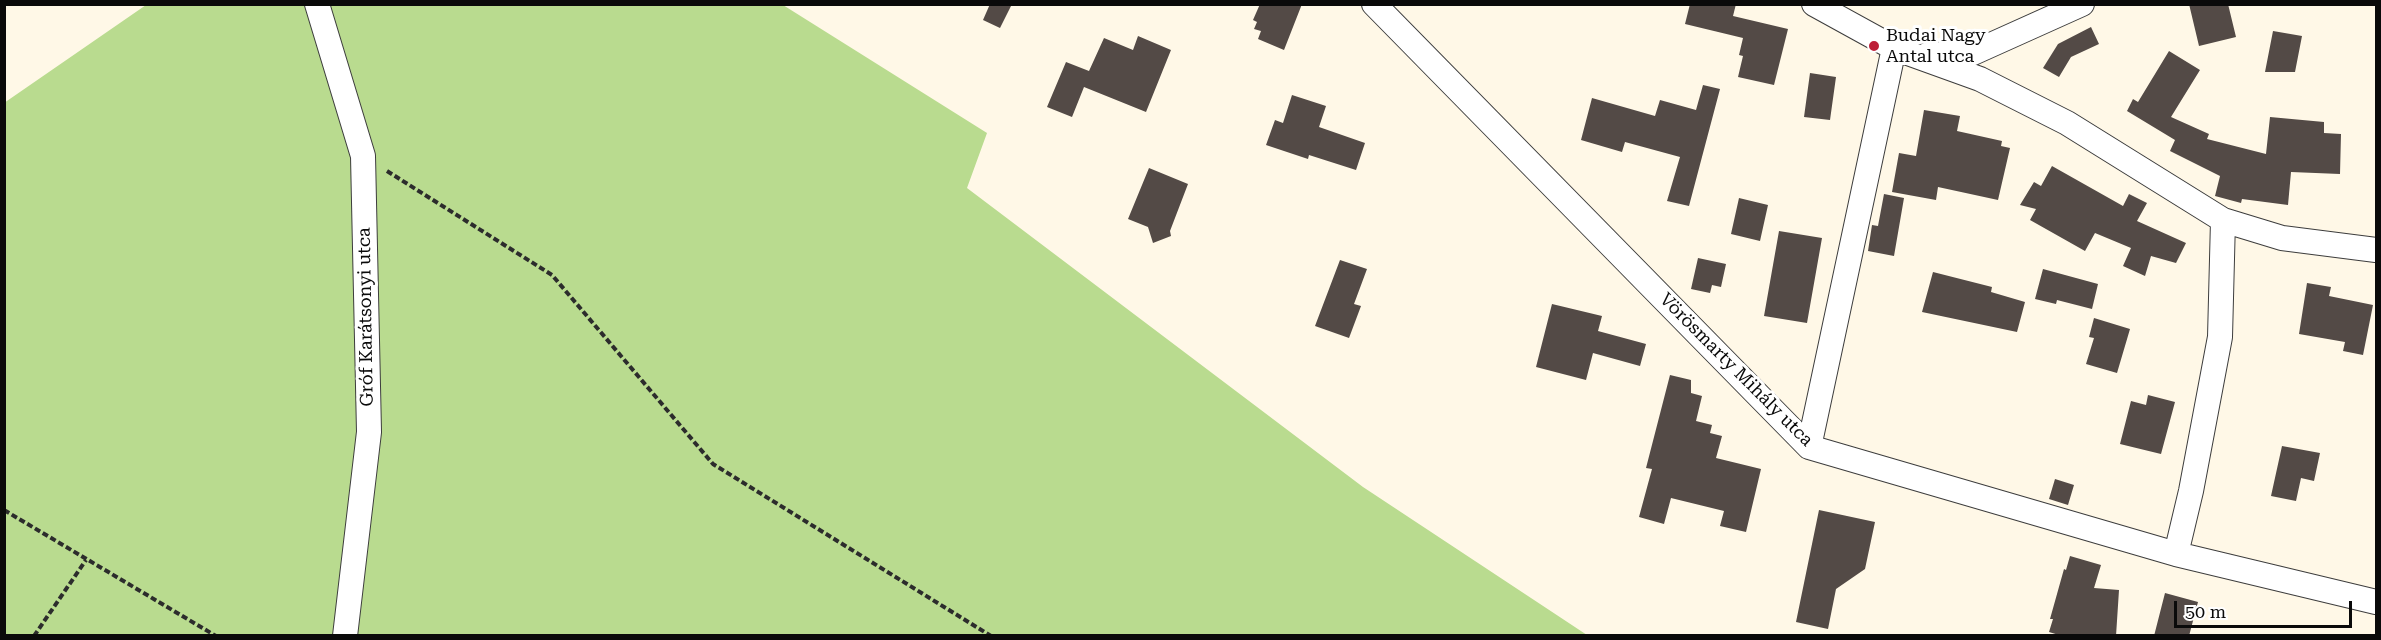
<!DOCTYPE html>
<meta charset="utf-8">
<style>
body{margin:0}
#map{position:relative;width:2381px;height:640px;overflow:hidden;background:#fff8e7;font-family:"Roboto Serif",serif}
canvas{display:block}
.frame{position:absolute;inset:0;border:6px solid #0a0a0a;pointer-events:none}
.scale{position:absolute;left:2174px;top:601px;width:178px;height:27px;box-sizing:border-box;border:3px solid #0a0a0a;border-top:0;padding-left:8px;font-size:18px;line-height:21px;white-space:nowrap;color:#0a0a0a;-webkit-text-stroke:4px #fff;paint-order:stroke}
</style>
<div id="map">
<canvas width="2381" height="640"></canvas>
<div class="frame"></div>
<div class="scale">50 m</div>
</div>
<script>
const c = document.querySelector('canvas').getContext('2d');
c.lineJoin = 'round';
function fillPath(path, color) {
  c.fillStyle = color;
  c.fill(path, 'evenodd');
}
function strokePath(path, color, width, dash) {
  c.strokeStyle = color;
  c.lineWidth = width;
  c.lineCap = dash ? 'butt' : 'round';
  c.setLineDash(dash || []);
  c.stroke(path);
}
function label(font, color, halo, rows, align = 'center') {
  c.font = font + ' "Roboto Serif",serif';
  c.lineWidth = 6;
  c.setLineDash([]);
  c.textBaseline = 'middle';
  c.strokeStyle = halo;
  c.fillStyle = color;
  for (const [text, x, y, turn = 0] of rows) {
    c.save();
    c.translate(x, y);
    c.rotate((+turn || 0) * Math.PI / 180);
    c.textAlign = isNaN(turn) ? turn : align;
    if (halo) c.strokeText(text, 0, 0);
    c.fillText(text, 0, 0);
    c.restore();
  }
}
fillPath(new Path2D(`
 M 146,5 L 783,5 L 987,133 L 967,188 L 1363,487 L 1587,635 L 5,635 L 4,103 Z`), '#b9db8f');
fillPath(new Path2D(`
 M 990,4 L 1012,4 L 1000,28 L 983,20 Z
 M 1260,4 L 1302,4 L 1284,50 L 1258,39 L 1261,31 L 1254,29 L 1257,22 L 1253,20 Z
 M 1690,4 L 1736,4 L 1733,16 L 1788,29 L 1774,85 L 1738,77 L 1743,56 L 1739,55 L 1743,38 L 1685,24 Z
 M 2189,4 L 2228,4 L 2236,37 L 2199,46 Z
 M 2091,27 L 2099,44 L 2071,57 L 2059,77 L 2043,68 L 2058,44 Z
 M 2273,31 L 2302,36 L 2295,72 L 2265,72 Z
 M 1138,36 L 1171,50 L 1146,112 L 1084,87 L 1072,117 L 1047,107 L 1066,62 L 1089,71 L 1104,38 L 1133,50 Z
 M 2169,51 L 2200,70 L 2171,117 L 2209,134 L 2207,139 L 2266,154 L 2270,117 L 2324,122 L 2324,133 L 2341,134 L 2340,174 L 2291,172 L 2288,205 L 2242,199 L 2241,203 L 2215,196 L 2220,176 L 2170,151 L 2175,140 L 2127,111 L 2133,99 L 2138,102 Z
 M 1810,73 L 1836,77 L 1830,120 L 1804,117 Z
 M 1703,85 L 1720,89 L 1689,206 L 1667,201 L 1680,157 L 1625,142 L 1622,152 L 1581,140 L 1592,98 L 1655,116 L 1660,100 L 1696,110 Z
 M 1292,95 L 1326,106 L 1319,127 L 1365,143 L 1356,170 L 1309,155 L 1308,159 L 1266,145 L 1275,120 L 1283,123 Z
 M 1924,110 L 1960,116 L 1957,131 L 2002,141 L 2001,146 L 2010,148 L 1998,200 L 1938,187 L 1936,200 L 1892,192 L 1899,153 L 1916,156 Z
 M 2052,166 L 2123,206 L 2129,194 L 2147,203 L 2137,221 L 2186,243 L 2176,263 L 2151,256 L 2145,276 L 2123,266 L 2131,248 L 2095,233 L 2085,251 L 2030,220 L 2036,209 L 2020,205 L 2034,182 L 2041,186 Z
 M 1149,168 L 1188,184 L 1170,231 L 1171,236 L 1153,243 L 1148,227 L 1128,219 Z
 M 1884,194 L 1904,198 L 1894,256 L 1868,251 L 1872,225 L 1878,226 Z
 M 1739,198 L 1768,205 L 1760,241 L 1731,234 Z
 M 1779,231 L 1822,238 L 1807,323 L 1764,316 Z
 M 1698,258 L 1726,264 L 1721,287 L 1712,285 L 1710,293 L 1691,289 Z
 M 1340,260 L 1367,269 L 1354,304 L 1361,306 L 1349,338 L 1315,326 Z
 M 2043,269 L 2098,284 L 2092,309 L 2057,300 L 2056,304 L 2035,299 Z
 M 1933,272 L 1992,287 L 1991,292 L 2025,302 L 2017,332 L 1922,312 Z
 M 2307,283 L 2331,287 L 2329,296 L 2373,305 L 2363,355 L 2343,351 L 2345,342 L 2299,334 Z
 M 1552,304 L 1602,316 L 1598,331 L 1646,344 L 1640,366 L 1593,353 L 1586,380 L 1536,367 Z
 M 2094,318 L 2130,329 L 2117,373 L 2086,364 L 2094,338 L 2089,337 Z
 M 1670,375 L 1691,380 L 1691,393 L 1702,396 L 1696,421 L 1712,425 L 1710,433 L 1722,436 L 1716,458 L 1761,469 L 1746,532 L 1720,526 L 1724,511 L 1671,498 L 1664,524 L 1639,517 L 1652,469 L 1646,468 Z
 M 2148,395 L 2175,402 L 2161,454 L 2120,444 L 2131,401 L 2146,405 Z
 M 2282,446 L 2320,453 L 2314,481 L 2301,478 L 2296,501 L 2271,496 Z
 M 2055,479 L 2074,485 L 2068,505 L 2049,499 Z
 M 1819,510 L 1875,522 L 1865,569 L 1836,589 L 1828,629 L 1796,622 Z
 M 2070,556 L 2101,565 L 2094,588 L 2119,590 L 2116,636 L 2062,636 L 2049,632 L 2053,619 L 2050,619 L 2064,569 L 2066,570 Z
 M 2165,593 L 2198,602 L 2189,636 L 2154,636 Z`), '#534a46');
const street = new Path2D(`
 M 317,4 L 363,156 L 369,432 L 345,636
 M 1374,4 L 1809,447 L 2176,554 L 2376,602
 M 1814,4 L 1894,48 L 1980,79 L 2067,123 L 2223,220 L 2282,238 L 2376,250
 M 1927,55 L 1973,53 L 2082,4
 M 1809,447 L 1894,48
 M 2176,554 L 2191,491 L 2220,337 L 2223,220`);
strokePath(street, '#3d3d3d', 26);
strokePath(new Path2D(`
 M 387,171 L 552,275 L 713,464 L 991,636
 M 4,510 L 216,636
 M 34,636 L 86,560`), '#2c2c2c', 4, [6, 3]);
strokePath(street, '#fff', 24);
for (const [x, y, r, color] of [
 [1874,46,6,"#bd1f37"]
]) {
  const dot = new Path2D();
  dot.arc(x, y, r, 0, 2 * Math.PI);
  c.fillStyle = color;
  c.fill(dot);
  strokePath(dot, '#fff', 2);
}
label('18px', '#0a0a0a', '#fff', [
 ["Budai Nagy",1886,36],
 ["Antal utca",1886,57]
], 'left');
label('18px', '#0a0a0a', '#fff', [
 ["Gróf Karátsonyi utca",366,317,-91],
 ["Vörösmarty Mihály utca",1736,370,45]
]);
</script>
